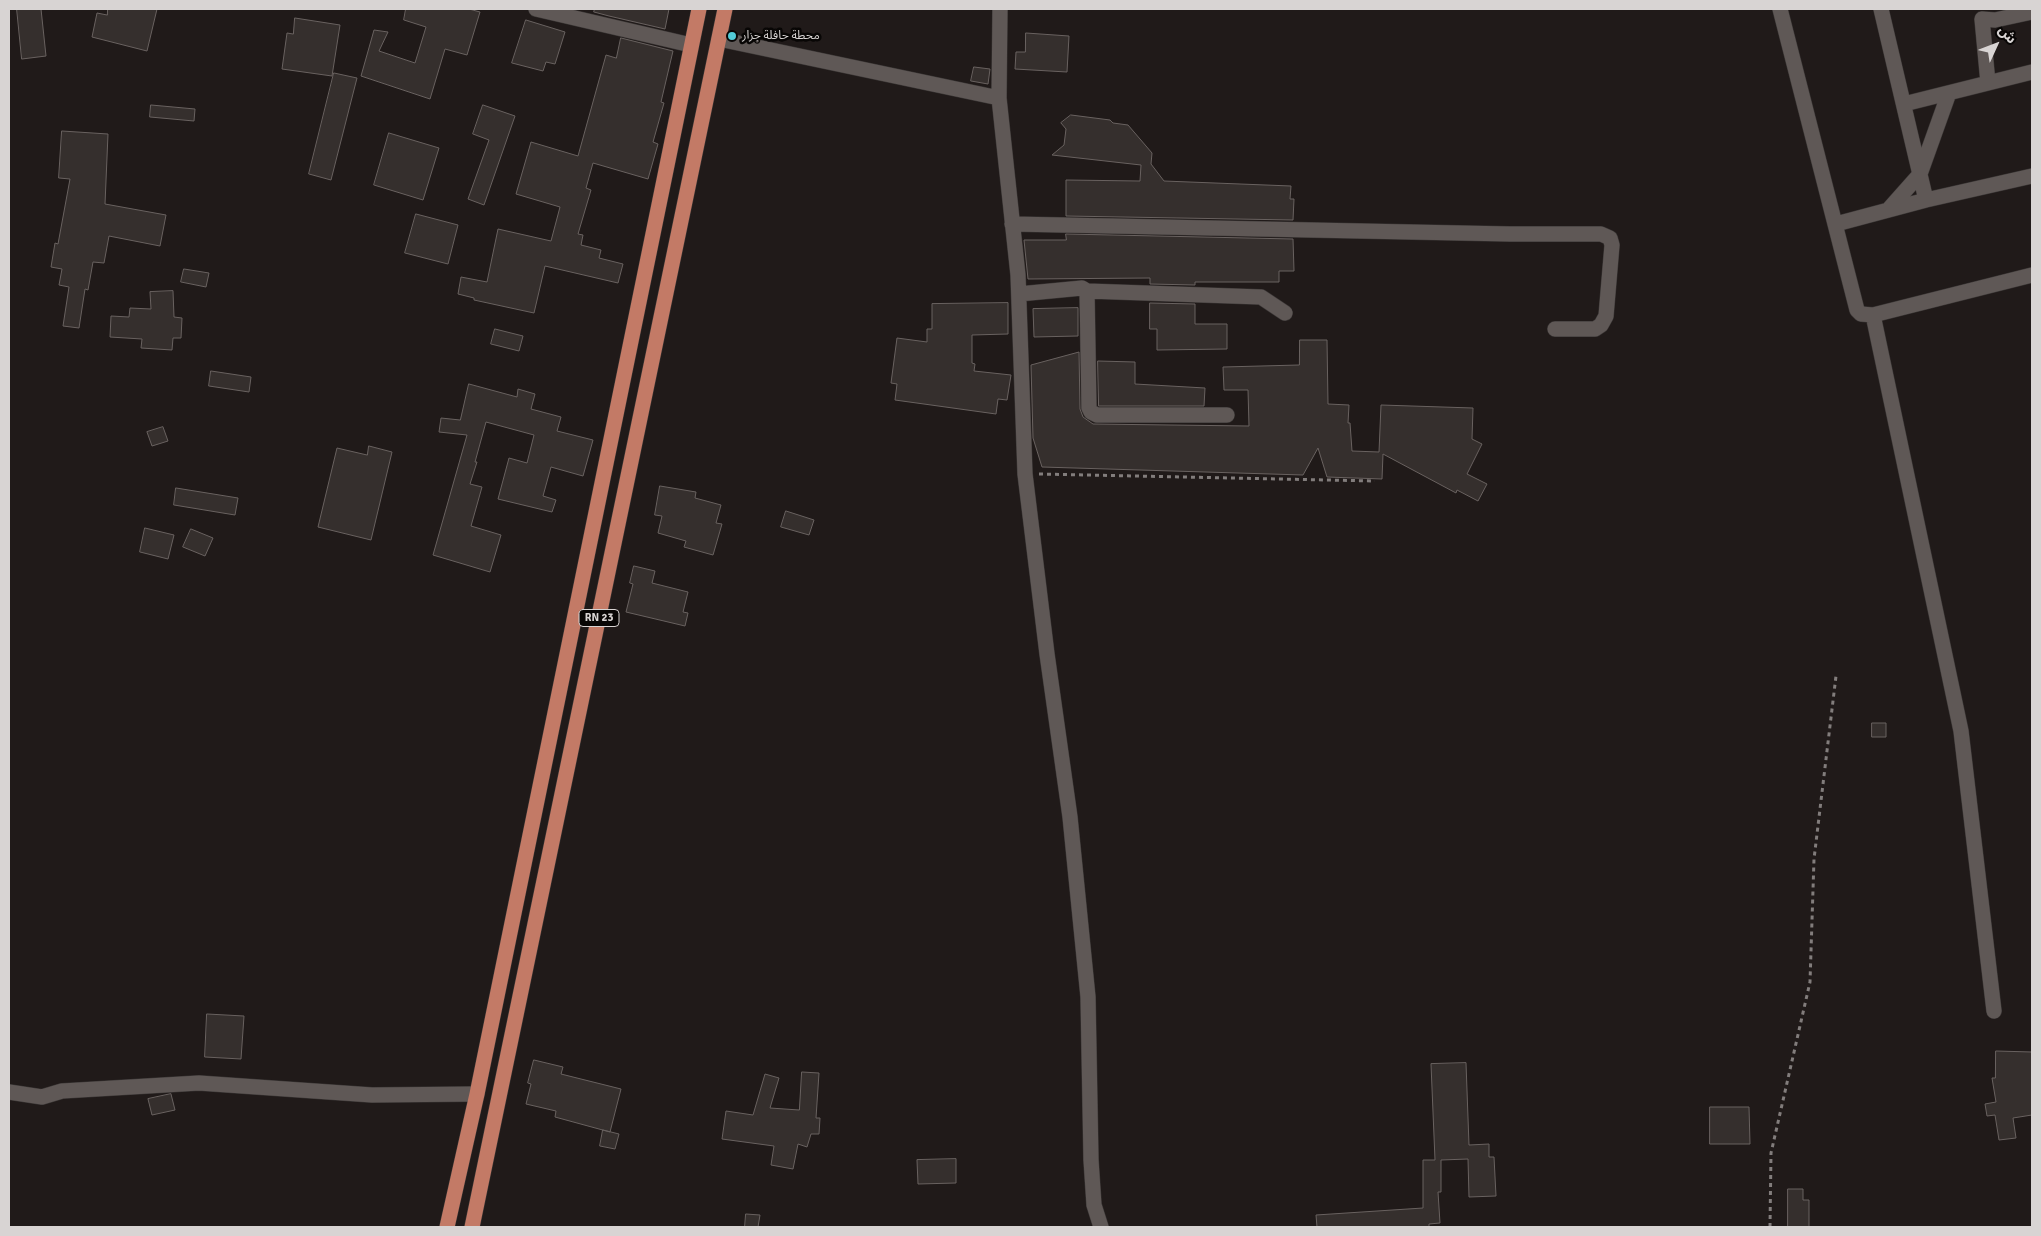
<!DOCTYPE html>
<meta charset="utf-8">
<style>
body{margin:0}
#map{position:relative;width:2041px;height:1236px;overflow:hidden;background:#201a19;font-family:Signika,"Noto Sans Arabic",sans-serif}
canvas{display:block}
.frame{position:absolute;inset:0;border:10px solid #d8d4d3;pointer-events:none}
.north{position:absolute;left:1971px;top:20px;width:50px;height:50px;-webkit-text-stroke:4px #080605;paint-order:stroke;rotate:47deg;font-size:14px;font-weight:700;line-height:20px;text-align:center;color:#d8d4d3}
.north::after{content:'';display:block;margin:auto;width:18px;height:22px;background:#d8d4d3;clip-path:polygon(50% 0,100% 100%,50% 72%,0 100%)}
</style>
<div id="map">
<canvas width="2041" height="1236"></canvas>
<div class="frame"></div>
<div class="north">ش</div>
</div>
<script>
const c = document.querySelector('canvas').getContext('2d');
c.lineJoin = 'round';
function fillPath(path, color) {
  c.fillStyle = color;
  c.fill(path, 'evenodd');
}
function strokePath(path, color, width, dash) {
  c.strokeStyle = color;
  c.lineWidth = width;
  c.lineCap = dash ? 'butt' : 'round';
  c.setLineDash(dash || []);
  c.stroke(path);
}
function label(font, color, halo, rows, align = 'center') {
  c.font = font + ' Signika,"Noto Sans Arabic",sans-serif';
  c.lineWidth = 5;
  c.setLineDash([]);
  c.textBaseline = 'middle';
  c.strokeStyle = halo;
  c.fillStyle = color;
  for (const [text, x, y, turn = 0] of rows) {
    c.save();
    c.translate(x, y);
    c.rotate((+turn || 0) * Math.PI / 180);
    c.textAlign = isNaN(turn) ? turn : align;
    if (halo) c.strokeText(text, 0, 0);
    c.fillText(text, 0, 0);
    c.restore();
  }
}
const building = new Path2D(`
 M 17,9 L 41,9 L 46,56 L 22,59 Z
 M 108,9 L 157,9 L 147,51 L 92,37 L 97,13 L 107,15 Z
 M 406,9 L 469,9 L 480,12 L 467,55 L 445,49 L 430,99 L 361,76 L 374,30 L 388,32 L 379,51 L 415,63 L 426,27 L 404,20 Z
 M 595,9 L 669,9 L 665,29 L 609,16 L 594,12 Z
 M 295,18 L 340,25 L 332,76 L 282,69 L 287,33 L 293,34 Z
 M 526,20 L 565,32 L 555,64 L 546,62 L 543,71 L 512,63 Z
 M 1026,33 L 1069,36 L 1067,72 L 1015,69 L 1016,52 L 1025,52 Z
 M 621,38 L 673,51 L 661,102 L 664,103 L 653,142 L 658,144 L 648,179 L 593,163 L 586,188 L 591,190 L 578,234 L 583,235 L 581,245 L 601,250 L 599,258 L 623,264 L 618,283 L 545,266 L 534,313 L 474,300 L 474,298 L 458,294 L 461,277 L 487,282 L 498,229 L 551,241 L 560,207 L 516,194 L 531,142 L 578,156 L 606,55 L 616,58 Z
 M 974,67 L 990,69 L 988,84 L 971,81 Z
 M 334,73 L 357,78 L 331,180 L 309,174 Z
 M 151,105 L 195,109 L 194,121 L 150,117 Z
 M 483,105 L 515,116 L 484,205 L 468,199 L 489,140 L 473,134 Z
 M 1071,115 L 1110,120 L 1113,123 L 1128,125 L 1152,153 L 1151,164 L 1164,181 L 1291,186 L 1290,199 L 1294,199 L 1293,220 L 1066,216 L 1066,180 L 1140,181 L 1141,165 L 1052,155 L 1064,145 L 1066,129 L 1061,123 Z
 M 62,131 L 108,134 L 105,204 L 166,215 L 160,246 L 109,236 L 104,263 L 93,262 L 88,290 L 85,289 L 79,328 L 63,326 L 69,287 L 59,285 L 62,269 L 51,267 L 55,243 L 58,244 L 70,179 L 59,178 Z
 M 389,133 L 439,148 L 423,200 L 374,185 Z
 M 416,214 L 458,225 L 448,264 L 405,253 Z
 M 1066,234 L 1293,239 L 1294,271 L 1279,271 L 1279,282 L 1195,282 L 1195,285 L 1150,284 L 1150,278 L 1028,279 L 1024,240 L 1066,240 Z
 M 184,269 L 209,273 L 206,287 L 181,282 Z
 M 173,291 L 174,317 L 182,318 L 181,338 L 173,338 L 172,350 L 141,348 L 142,339 L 110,337 L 111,316 L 129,317 L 130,308 L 151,309 L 150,292 Z
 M 1008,303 L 1008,334 L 972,335 L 972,363 L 975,364 L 974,371 L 1011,375 L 1007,400 L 998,399 L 996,414 L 895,400 L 897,384 L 891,383 L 897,338 L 927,342 L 927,329 L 932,329 L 932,304 Z
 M 1150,303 L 1195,304 L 1195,324 L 1227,324 L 1227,349 L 1157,350 L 1157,329 L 1150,329 Z
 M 1078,308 L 1078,336 L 1034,337 L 1033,309 Z
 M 495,329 L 523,336 L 519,351 L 491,344 Z
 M 1300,340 L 1327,340 L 1328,404 L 1349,405 L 1348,423 L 1350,423 L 1352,451 L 1379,452 L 1381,405 L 1473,408 L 1472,439 L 1482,444 L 1467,474 L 1487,484 L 1478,501 L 1457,490 L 1456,493 L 1383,454 L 1382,479 L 1327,477 L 1318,448 L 1303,475 L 1042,467 L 1033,438 L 1031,365 L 1079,352 L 1080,409 L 1083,417 L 1093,424 L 1249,426 L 1248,390 L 1224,390 L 1223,367 L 1299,365 Z
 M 1098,361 L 1135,362 L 1135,384 L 1205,388 L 1204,406 L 1099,406 Z
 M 211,371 L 251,377 L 249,392 L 209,386 Z
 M 469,384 L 517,397 L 518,389 L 535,394 L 531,409 L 561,417 L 557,431 L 593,440 L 583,476 L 551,467 L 543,496 L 556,500 L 552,512 L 498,499 L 509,458 L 527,463 L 534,435 L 486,422 L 475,462 L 477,462 L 470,484 L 482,487 L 471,526 L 501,535 L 490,572 L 433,555 L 467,435 L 439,432 L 441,418 L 460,420 Z
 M 163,427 L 168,441 L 152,446 L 147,432 Z
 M 369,446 L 392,452 L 371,540 L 318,527 L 337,448 L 367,455 Z
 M 660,486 L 696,492 L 695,498 L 721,505 L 716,523 L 722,524 L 713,555 L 684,547 L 686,541 L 658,533 L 662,516 L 655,515 Z
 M 176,488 L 238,498 L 235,515 L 174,505 Z
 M 786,511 L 814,520 L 809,535 L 781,527 Z
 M 145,528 L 174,535 L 168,559 L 140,552 Z
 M 191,529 L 213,538 L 205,556 L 183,547 Z
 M 634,566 L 655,571 L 652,583 L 688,592 L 683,612 L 688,613 L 685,626 L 626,612 L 633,584 L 630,583 Z
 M 1872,723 L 1886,723 L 1886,737 L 1872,737 Z
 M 207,1014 L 244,1016 L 241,1059 L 205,1057 Z
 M 1996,1051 L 2032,1052 L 2032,1115 L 2013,1118 L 2016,1138 L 1999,1140 L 1995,1115 L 1987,1116 L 1985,1104 L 1996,1102 L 1992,1078 L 1995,1078 Z
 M 534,1060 L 563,1067 L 561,1074 L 621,1089 L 610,1132 L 555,1117 L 556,1111 L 526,1104 L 531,1084 L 528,1083 Z
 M 1466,1063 L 1469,1145 L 1489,1144 L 1489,1157 L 1494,1157 L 1496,1196 L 1469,1197 L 1468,1159 L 1441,1160 L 1441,1192 L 1438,1192 L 1440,1223 L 1429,1224 L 1429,1227 L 1317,1227 L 1316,1215 L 1423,1208 L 1423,1160 L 1435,1160 L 1431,1064 Z
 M 802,1072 L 819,1073 L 816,1118 L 820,1118 L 819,1134 L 811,1134 L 807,1147 L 798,1144 L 793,1169 L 771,1165 L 774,1146 L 722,1139 L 726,1111 L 753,1115 L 765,1074 L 779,1078 L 770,1108 L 799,1110 Z
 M 171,1094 L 175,1110 L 152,1115 L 148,1099 Z
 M 1710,1107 L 1749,1107 L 1750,1144 L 1710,1144 Z
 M 603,1130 L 619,1134 L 615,1149 L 600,1146 Z
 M 956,1159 L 956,1183 L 918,1184 L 917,1160 Z
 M 1788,1189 L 1803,1189 L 1803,1200 L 1809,1200 L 1809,1227 L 1788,1227 Z
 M 746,1214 L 760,1215 L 758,1227 L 745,1227 Z`);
fillPath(building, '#352f2d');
strokePath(building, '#696260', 1);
const street = new Path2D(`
 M 536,9 L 691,45
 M 1000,9 L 999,98 L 1018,275 L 1025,474 L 1047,654 L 1070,817 L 1088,997 L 1091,1160 L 1094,1205 L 1101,1227
 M 1780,9 L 1857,310 L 1861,314 L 1873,315 L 2032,275
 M 1881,9 L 1926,200
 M 719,39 L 999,98
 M 1988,83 L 1982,19 L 1995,20 L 2032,12
 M 1904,104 L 2032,72
 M 1888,210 L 1920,174 L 1949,93
 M 1012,224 L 1510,234 L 1601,234 L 1610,238 L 1612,245 L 1606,316 L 1601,325 L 1595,329 L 1555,329
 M 1836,224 L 1926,200 L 2032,176
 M 1087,291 L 1261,297 L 1285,313
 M 1019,294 L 1082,288 L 1087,291 L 1089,408 L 1091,412 L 1097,415 L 1227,415
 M 1873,315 L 1961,731 L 1994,1011
 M 9,1092 L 42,1097 L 62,1091 L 199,1083 L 372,1095 L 477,1094`);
const highway = new Path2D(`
 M 447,1227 L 477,1094 L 699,9
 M 472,1227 L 725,9`);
strokePath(street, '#3b3736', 16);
strokePath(highway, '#3b3736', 16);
strokePath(new Path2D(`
 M 1039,474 L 1375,481
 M 1770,1227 L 1771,1153 L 1810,982 L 1814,859 L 1836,676`), '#827d7c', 3, [4, 4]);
strokePath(street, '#5f5856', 15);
strokePath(highway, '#c37a66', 15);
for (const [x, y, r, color] of [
 [732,36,5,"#52cbd7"]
]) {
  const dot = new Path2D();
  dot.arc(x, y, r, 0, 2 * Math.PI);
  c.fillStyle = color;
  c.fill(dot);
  strokePath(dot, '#080605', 2);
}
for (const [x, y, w] of [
 [599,618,40]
]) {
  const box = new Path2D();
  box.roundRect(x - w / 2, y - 8.5, w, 17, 4);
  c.fillStyle = '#080605';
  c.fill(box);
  strokePath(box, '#d8d4d3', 1);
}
label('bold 11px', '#d8d4d3', null, [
 ["RN 23",599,618]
]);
label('12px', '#d8d4d3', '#080605', [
 ["محطة حافلة جزار",742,36]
], 'left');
</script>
